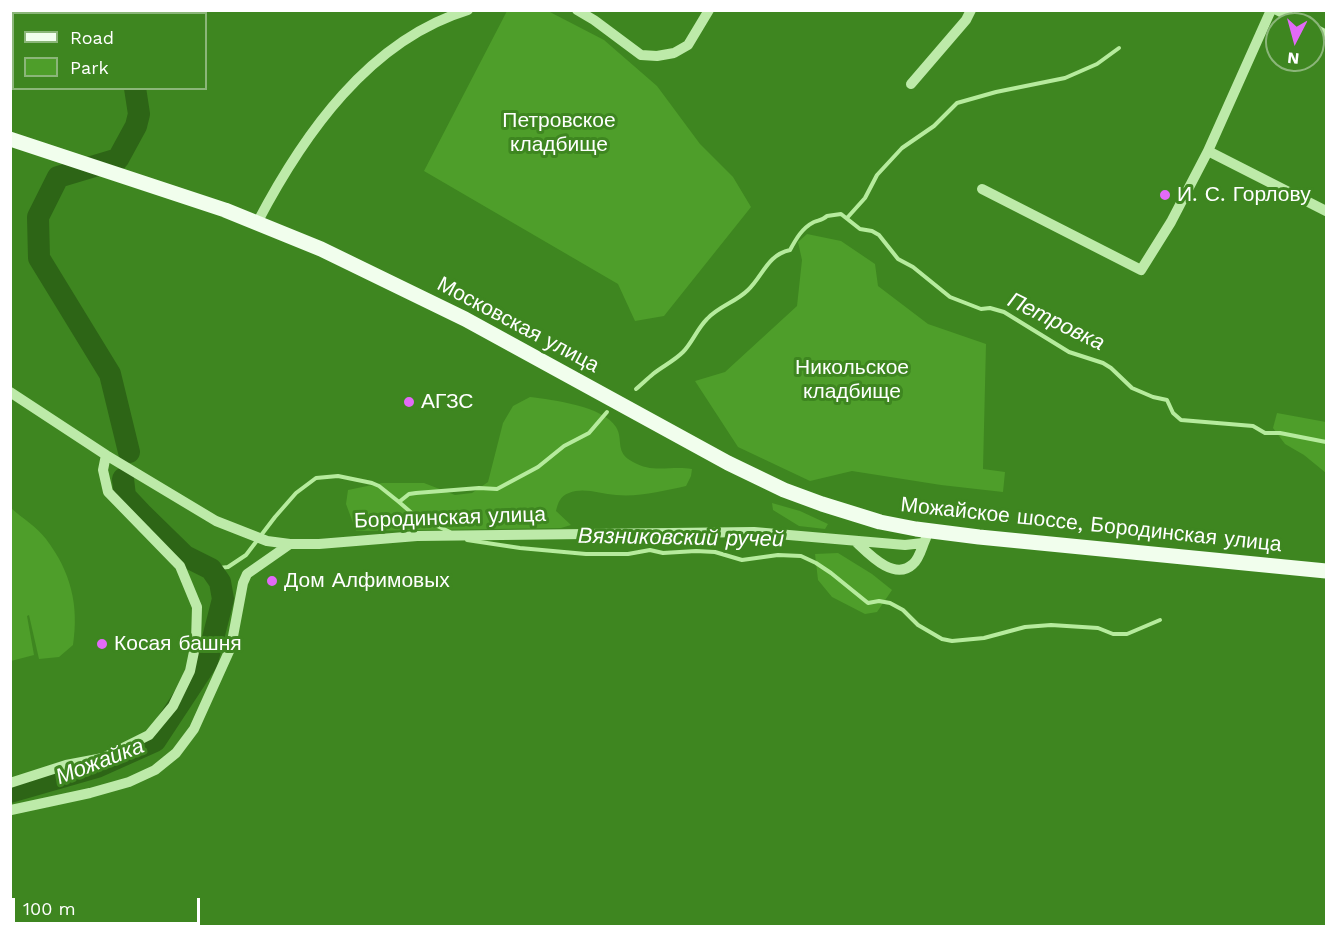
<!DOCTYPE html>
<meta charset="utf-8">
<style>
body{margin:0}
#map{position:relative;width:1337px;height:937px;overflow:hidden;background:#3e8620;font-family:"Work Sans",sans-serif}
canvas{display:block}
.frame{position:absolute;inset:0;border:12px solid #fff;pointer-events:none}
.legend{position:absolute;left:12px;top:12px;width:195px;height:78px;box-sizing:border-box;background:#3e8620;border:2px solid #8bb679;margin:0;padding:8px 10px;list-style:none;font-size:18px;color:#fff}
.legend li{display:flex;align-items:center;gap:12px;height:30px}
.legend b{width:30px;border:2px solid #8bb679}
.north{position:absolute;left:1265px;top:12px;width:60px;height:60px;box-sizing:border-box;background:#3e8620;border:2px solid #8bb679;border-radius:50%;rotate:186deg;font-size:16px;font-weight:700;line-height:24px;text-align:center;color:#fff}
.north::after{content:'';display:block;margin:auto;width:21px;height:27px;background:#e26af7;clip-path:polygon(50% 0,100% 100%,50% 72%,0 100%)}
.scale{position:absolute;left:12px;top:898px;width:188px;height:27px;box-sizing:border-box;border:3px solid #fff;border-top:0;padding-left:8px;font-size:18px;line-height:21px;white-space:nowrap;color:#fff;-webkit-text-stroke:4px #3e8620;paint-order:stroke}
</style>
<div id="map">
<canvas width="1337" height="937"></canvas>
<div class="frame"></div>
<ul class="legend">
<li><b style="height:8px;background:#f1feed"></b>Road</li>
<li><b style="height:16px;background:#4e9e2a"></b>Park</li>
</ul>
<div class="north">N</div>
<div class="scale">100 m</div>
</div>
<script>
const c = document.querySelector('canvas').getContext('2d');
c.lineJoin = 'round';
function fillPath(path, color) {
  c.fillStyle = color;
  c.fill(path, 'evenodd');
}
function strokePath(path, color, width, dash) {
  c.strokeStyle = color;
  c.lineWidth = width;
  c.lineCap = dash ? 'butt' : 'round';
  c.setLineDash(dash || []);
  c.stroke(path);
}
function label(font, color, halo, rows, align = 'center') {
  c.font = font + ' "Work Sans",sans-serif';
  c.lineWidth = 6;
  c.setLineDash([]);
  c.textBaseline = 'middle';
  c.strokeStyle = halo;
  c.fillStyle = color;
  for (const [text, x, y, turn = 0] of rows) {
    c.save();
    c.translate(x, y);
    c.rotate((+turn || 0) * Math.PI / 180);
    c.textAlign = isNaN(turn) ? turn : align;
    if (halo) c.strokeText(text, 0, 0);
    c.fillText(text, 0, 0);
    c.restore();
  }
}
fillPath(new Path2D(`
 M 507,11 L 548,11 L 604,40 L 657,86 L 700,144 L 733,177 L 751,207 L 664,316 L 635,321 L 618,284 L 424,171 Z
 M 807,234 L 841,241 L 875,264 L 878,286 L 928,324 L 986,344 L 983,469 L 1005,472 L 1003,492 L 941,485 L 852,471 L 810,481 L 738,447 L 695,381 L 725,372 L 797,306 L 802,260 L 798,242 Z
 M 530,397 C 553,400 603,406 616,427 C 624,440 614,452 633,462 C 654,474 671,465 692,469 L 691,476 L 686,486 C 663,491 640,497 616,495 C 600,494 584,487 569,493 C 560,496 558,503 556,511 L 571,525 L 561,528 L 356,531 L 346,504 L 348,490 L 382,483 L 424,483 L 455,495 L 472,493 L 488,482 L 503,423 L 513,406 Z
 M 1277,413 L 1326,422 L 1326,473 L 1304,455 L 1285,444 L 1273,428 Z
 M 772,503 L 800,511 L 828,524 L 825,529 L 799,526 L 773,510 Z
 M 11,508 C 22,518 37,527 46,539 C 71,572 79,605 73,645 L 59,657 L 39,659 L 29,615 L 27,616 L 34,655 L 11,661 Z
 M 838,553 L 872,574 L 892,590 L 877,612 L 865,614 L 832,597 L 818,580 L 815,554 Z`), '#4e9e2a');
strokePath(new Path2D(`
 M 847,218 L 865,198 L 877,175 L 902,148 L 934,126 L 957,103 L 996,92 L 1065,78 L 1097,64 L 1119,48
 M 636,389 C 642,384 647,379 653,374 C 663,366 674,361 683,352 C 692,343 697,329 707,319 C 719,306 736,302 748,290 C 763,276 767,255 790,250 C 796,239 802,228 814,222 C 819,220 823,220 827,216 L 841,214 L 860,229 L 872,231 L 879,235 L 898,259 L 913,267 L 950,297 L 981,309 L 990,308 L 1004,312 L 1069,352 L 1103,363 L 1111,368 L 1132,388 L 1153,397 L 1167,400 L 1173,413 L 1181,420 L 1253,426 L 1265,433 L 1280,433 L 1326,442
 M 399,502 L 414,515 L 450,532
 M 467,540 L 520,548 L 586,554 L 628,554 L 650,550 L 663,553 L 696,551 L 715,552 L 742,560 L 778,555 L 801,556 L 816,563 L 831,573 L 868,603 L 879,601 L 890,603 L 903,610 L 918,625 L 942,639 L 952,641 L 984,638 L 1025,627 L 1051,625 L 1098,628 L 1113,634 L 1127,634 L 1160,620
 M 211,569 L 228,567 L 246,555 L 275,517 L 296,493 L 316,478 L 338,476 L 372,483 L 379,486 L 399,502 L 409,494 L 416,493 L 479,488 L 497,489 L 538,467 L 564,446 L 589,433 L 607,412`), '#b6eb9d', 4);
strokePath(new Path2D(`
 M 191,14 L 192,10
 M 129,452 L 110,374 L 39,258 L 38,217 L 58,177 L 118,159 L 136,126 L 139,114 L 135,88
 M 10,792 L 97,767 L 155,741 L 207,662 L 223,599 L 220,582 L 211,569 L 185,556 L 141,513 L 125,496 L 123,479`), '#2d6516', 22);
strokePath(new Path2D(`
 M 577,10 L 594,20 L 641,55 L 657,56 L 674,53 L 688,45 L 709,10
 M 1277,10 L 1304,24
 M 19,14 L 20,10
 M 1313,28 L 1326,35
 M 10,37 L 14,28
 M 911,84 L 966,20 L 971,10
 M 1208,151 L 1271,10
 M 982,189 L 1141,270 L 1171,222 L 1208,151 L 1326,211
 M 257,223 C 303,135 369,40 468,10
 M 10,392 L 106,455 L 216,521 L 267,541 L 290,544 L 319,544 L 417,536 L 754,532 L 905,545 L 923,543
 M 855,541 C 868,553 894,582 913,564 C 920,558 922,546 926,538
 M 10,783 L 66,765 L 103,758 L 149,735 L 173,706 L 190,671 L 196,642 L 197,607 L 180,566 L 108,492 L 103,470 L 106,455
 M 11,810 L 90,793 L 129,782 L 155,770 L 176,753 L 194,729 L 231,647 L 243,583 L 247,574 L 290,544`), '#bdeaa9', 10);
strokePath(new Path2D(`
 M 10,139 L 225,210 L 321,249 L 465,319 L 728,463 L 784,490 L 822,504 L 880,522 L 916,529 L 979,537 L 1326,571`), '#f1feed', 15);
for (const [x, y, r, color] of [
 [1165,195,6,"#e26af7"],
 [409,402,6,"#e26af7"],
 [272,581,6,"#e26af7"],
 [102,644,6,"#e26af7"]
]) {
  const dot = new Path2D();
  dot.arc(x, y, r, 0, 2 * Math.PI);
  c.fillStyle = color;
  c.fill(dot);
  strokePath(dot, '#3e8620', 2);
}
label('21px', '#fdfffd', '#3e8620', [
 ["Петровское",559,121],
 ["кладбище",559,145],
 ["Никольское",852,368],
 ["кладбище",852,392]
]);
label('21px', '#fff', '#3e8620', [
 ["И. С. Горлову",1177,195],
 ["АГЗС",421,402],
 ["Дом Алфимовых",284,581],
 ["Косая башня",114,644]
], 'left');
label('21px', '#fff', '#3e8620', [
 ["Московская улица",518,325,28],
 ["Бородинская улица",450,518,-2],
 ["Можайское шоссе, Бородинская улица",1091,525,6]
]);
label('italic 22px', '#fff', '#3e8620', [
 ["Петровка",1056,322,26],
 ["Вязниковский ручей",681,538,1],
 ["Можайка",100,762,-21]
]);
</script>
